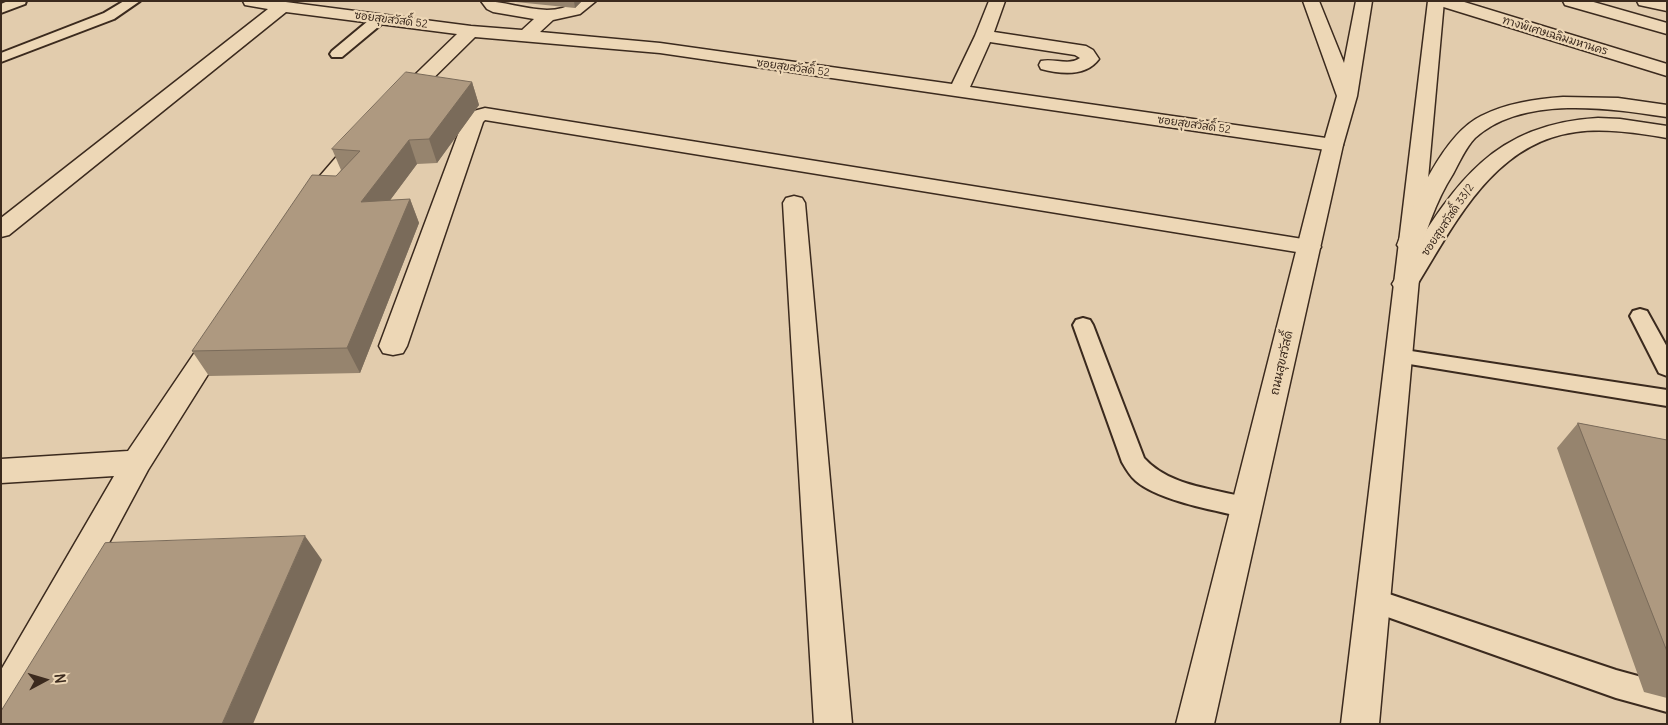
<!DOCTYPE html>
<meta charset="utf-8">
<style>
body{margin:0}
#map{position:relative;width:1668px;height:725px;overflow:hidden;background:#e2ccad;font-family:Delius,sans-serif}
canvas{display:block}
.frame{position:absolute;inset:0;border:2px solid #3b2a1e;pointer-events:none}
.north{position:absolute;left:20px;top:655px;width:50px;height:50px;-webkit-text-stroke:4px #edd7b6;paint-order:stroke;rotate:84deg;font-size:14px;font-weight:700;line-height:20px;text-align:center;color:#3b2a1e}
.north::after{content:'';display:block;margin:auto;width:18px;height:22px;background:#3b2a1e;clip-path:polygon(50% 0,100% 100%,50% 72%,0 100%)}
</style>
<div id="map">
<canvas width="1668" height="725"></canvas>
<div class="frame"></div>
<div class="north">N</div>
</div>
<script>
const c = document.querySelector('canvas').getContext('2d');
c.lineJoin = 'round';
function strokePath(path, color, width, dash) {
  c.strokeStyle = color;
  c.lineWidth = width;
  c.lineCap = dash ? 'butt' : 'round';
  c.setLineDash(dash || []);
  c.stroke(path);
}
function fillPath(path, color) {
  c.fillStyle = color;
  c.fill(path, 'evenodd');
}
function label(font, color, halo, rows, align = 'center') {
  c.font = font + ' Delius,"Playpen Sans Thai",sans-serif';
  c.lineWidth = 4.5;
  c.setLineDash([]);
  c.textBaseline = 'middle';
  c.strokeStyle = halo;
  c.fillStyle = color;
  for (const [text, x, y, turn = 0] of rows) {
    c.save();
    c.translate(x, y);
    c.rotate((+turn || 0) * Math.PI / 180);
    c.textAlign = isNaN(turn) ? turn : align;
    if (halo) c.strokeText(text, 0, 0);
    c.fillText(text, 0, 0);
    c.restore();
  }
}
const lane = new Path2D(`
 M 8,1 L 26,1 L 25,4 L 1,13 L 1,4 Z
 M 124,1 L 140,1 L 114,19 L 1,62 L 1,53 L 104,13 Z
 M 379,15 L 384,16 L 386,19 L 384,22 L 342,57 L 332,57 L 330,54 L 332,51 L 374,16 Z
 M 1640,309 L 1647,311 L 1667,347 L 1667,376 L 1659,373 L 1630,316 L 1633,311 Z
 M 1083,318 L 1090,320 L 1093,325 L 1144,458 C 1172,489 1219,488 1257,501 L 1260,508 L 1257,515 L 1248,518 C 1218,511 1159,501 1136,481 C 1130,476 1126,469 1122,462 L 1073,325 L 1076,320 Z
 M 1398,349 L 1667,390 L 1667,406 L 1391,361 L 1387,356 L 1391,351 Z
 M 1374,589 L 1616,670 L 1667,684 L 1667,712 L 1616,698 L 1365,609 L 1361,601 L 1365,593 Z`);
const street = new Path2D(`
 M 243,1 L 278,1 L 471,26 L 522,30 L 534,19 L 493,12 L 487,9 L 481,1 C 503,1 524,9 547,10 C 559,10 566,7 577,2 C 582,0 590,1 596,1 L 580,14 L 553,20 L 540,32 L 660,43 L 952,84 L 975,36 L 989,1 L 1005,1 L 994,32 L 1086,46 L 1093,50 L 1099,59 C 1086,77 1060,74 1041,69 L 1039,65 L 1041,61 C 1054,58 1069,66 1080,58 L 1075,55 L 990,42 L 970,87 L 1333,139 L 1340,141 L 1343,145 L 1340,149 L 1333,151 L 660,53 L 475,37 L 406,105 L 399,107 L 392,105 L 389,101 L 392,97 L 457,34 L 286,12 L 9,235 L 1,237 L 1,218 L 268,9 L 245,5 Z
 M 485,108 L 1309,240 L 1317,242 L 1321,247 L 1317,252 L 1309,254 L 485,120 L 483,122 L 407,346 L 403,353 L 393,355 L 383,353 L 379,346 L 463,121 L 470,112 Z
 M 364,131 L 371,133 L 374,137 L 316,209 L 308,211 L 300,209 L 297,204 L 300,199 L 357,133 Z
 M 794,196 L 802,198 L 805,203 L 852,724 L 814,724 L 783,203 L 786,198 Z
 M 221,324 L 230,327 L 234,333 L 148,470 L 14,720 L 1,724 L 1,670 L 114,476 L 1,483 L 1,459 L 128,451 L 212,327 Z`);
const secondary = new Path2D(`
 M 1598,118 L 1620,119 L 1667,126 L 1667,138 C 1637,133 1606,128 1576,132 C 1492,143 1454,226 1414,290 L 1405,292 L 1396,290 L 1392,284 C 1449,196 1482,125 1598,118 Z`);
const primary = new Path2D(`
 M 1303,1 L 1319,1 L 1344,63 L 1356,1 L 1372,1 L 1357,96 L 1343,145 L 1214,724 L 1176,724 L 1323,145 L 1337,96 Z
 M 1428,1 L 1444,1 L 1379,724 L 1341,724 Z`);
const highway = new Path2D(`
 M 1435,1 L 1461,1 L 1667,64 L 1667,76 L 1437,5 Z
 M 1563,1 L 1590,1 L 1667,23 L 1667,34 L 1565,5 Z
 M 1637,1 L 1667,1 L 1667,11 L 1639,5 Z
 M 1563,97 L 1618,98 L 1667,105 L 1667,117 C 1609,108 1522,95 1475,138 C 1466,147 1459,163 1453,174 C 1444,188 1437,203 1431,219 C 1427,229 1424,241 1417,250 L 1409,252 L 1401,250 L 1397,245 C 1413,206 1442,135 1481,116 C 1507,103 1535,99 1563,97 Z`);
strokePath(lane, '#3b2a1e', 4);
strokePath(street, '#3b2a1e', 3);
strokePath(secondary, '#3b2a1e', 3);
strokePath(primary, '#3b2a1e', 3);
strokePath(highway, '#3b2a1e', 3);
fillPath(lane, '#edd7b6');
fillPath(street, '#edd7b6');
fillPath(secondary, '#edd7b6');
fillPath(primary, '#edd7b6');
fillPath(highway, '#edd7b6');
fillPath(new Path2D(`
 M 506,1 L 582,1 L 575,8 Z
 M 472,82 L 479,105 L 437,163 L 417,164 L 390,200 L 410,199 L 419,223 L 360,373 L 209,376 L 192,351 L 341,170 L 332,149 Z
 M 1578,423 L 1667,440 L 1667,698 L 1644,692 L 1557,448 Z`), '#96846e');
fillPath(new Path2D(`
 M 574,1 L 582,1 L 575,8 Z
 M 472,82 L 479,105 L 437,163 L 429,139 Z
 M 409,140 L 417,164 L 371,226 L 361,202 Z
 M 410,199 L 419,223 L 360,373 L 347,348 Z
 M 305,536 L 322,560 L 253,724 L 222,724 Z`), '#7a6b5a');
const building = new Path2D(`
 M 406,72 L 472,82 L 429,139 L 409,140 L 361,202 L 410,199 L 347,348 L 192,351 L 312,175 L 336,176 L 360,151 L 332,149 Z
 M 1578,423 L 1667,440 L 1667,651 Z
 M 305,536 L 222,724 L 1,724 L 1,711 L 105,543 Z`);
fillPath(building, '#ae9980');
strokePath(building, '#7a6b5a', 1);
label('11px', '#3b2a1e', '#edd7b6', [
 ["ซอยสุขสวัสดิ์ 52",391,20,7],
 ["ทางพิเศษเฉลิมมหานคร",1555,36,17],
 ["ซอยสุขสวัสดิ์ 52",793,68,8],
 ["ซอยสุขสวัสดิ์ 52",1194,125,8],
 ["ซอยสุขสวัสดิ์ 33/2",1448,220,-56]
]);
label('12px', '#3b2a1e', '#edd7b6', [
 ["ถนนสุขสวัสดิ์",1282,363,-77]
]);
</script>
